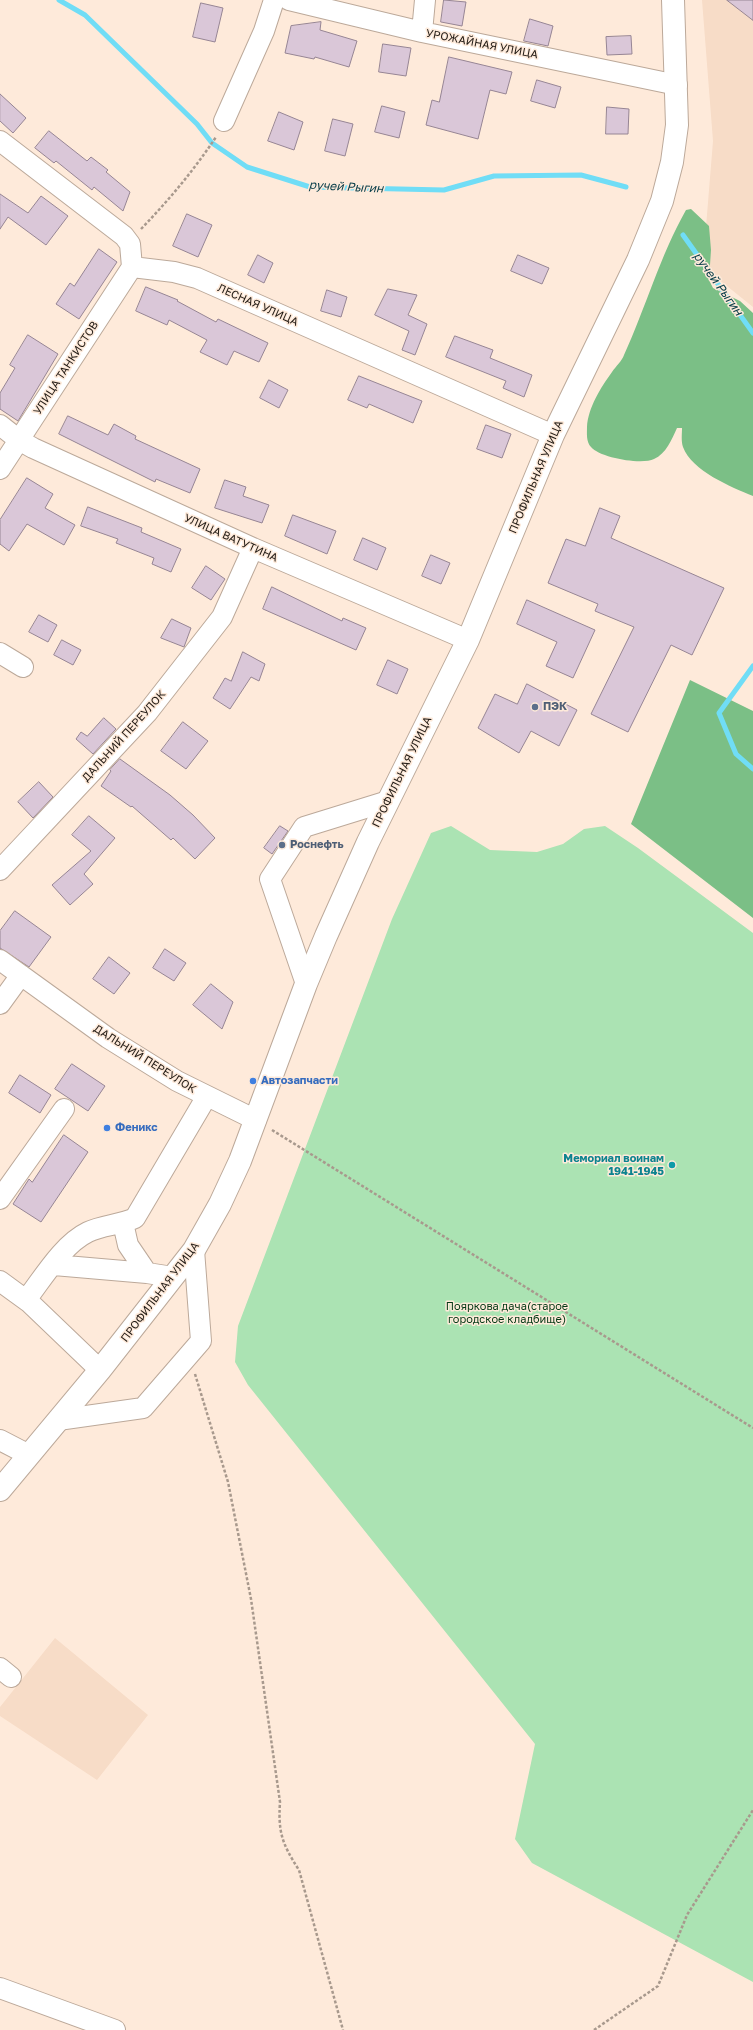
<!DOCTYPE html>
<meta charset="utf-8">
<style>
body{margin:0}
canvas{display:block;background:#feeada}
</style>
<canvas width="753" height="2030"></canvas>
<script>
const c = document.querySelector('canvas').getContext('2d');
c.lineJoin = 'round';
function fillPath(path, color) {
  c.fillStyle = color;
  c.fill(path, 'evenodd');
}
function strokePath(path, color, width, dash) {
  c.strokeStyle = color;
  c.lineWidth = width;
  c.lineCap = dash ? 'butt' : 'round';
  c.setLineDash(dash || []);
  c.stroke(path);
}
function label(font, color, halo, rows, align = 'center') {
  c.font = font + ' "Golos Text",sans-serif';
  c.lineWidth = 3;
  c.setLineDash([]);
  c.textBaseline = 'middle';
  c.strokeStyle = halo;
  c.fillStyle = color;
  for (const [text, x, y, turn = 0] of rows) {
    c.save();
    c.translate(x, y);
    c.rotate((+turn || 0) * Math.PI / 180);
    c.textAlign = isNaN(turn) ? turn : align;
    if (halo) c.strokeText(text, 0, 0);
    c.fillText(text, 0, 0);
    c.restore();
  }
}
fillPath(new Path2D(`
 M 702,0 L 753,0 L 753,307 L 707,270 L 705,239 L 713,141 Z
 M 55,1638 L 148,1715 L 97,1780 L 0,1716 L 0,1707 Z`), '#f7dcc7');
fillPath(new Path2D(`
 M 451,826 L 490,850 L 537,852 L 563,844 L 584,829 L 605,826 L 638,848 L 753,933 L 753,1982 L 532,1863 L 515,1839 L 535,1744 L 248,1385 L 235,1362 L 238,1326 L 392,919 L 431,833 Z`), '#abe3b3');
fillPath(new Path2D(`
 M 691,209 L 709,226 L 711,250 L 709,280 L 713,288 L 740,301 L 753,313 L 753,496 C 731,487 692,471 683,447 C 681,441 682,434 682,428 L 677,428 C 672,439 666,454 654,459 C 642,465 600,458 591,447 C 586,442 587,433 587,427 C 588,408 601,387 612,372 C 616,366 622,361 624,355 C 646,307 660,256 686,210 Z
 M 690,680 L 753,711 L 753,918 L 631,824 Z`), '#7bbf86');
strokePath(new Path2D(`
 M 59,0 L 85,15 L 197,124 L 212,143 L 247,167 L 310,187 L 444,190 L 494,176 L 581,175 L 626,187
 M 683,235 L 753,333
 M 753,666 L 719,713 L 736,754 L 753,769`), '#70ddf6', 5);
const building = new Path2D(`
 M 444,0 L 466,2 L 462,26 L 441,22 Z
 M 727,0 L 753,0 L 753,20 Z
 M 201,3 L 223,8 L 215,42 L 193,37 Z
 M 530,19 L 553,26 L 548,46 L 524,41 Z
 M 321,22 L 320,30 L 357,41 L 349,67 L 315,57 L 314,59 L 285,53 L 291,26 Z
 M 631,36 L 632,54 L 607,55 L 606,37 Z
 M 383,44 L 411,48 L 406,76 L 379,72 Z
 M 449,57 L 512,72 L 506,94 L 490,90 L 478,139 L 426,125 L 432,100 L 439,102 Z
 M 537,80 L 561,87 L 555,108 L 531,101 Z
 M 0,94 L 26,118 L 13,133 L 0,121 Z
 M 382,106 L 405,112 L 399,138 L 375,132 Z
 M 607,107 L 629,109 L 628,134 L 606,134 Z
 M 279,112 L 303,122 L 294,150 L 268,141 Z
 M 333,119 L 353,124 L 345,156 L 325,151 Z
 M 49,131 L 87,161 L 91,157 L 108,170 L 106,172 L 130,192 L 123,211 L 94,187 L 92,190 L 56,161 L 54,163 L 35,148 Z
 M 0,194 L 28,213 L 41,196 L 68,216 L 46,245 L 8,217 L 0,229 Z
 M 187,214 L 212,225 L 198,257 L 173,246 Z
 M 99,249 L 117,262 L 79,319 L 56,304 L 70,283 L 74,286 Z
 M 258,255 L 273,263 L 264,283 L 248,275 Z
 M 518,255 L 549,268 L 542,284 L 511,271 Z
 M 146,287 L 178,300 L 177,301 L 216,322 L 218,319 L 268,343 L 259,362 L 234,351 L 227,365 L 200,352 L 207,340 L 169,320 L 167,325 L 136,311 Z
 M 388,289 L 417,295 L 408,315 L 427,324 L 415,355 L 402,350 L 409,331 L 375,315 Z
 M 327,290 L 347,297 L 341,317 L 321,311 Z
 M 28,335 L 58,354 L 18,421 L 0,409 L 0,393 L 15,368 L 10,365 Z
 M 455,336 L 493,350 L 490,358 L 532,375 L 524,397 L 503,388 L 506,381 L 446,357 Z
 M 359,376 L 422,401 L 413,423 L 369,404 L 367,408 L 348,400 Z
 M 269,380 L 288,390 L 279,408 L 260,398 Z
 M 68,416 L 108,435 L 114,424 L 136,436 L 135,439 L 200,469 L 190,493 L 156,479 L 155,482 L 59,434 Z
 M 486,425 L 511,434 L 502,458 L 477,449 Z
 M 27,478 L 53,494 L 45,508 L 75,525 L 64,545 L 27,524 L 9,551 L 0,544 L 0,520 Z
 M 225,480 L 246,487 L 243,496 L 269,505 L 262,523 L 215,508 Z
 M 88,507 L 142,528 L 141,532 L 181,549 L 171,572 L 152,564 L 154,558 L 116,543 L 118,539 L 81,526 Z
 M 600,508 L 620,516 L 611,538 L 724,588 L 692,655 L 671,645 L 628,732 L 591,714 L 634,627 L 595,611 L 598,604 L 548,583 L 566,539 L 585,546 Z
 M 293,515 L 336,531 L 327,554 L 285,536 Z
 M 363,538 L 386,548 L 377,570 L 354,560 Z
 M 431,555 L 450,563 L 441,584 L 422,576 Z
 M 206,566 L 225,579 L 211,600 L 192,588 Z
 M 272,587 L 342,621 L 343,618 L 366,628 L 356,650 L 263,609 Z
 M 527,600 L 595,630 L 573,678 L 546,666 L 557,642 L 517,624 Z
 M 39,615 L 57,625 L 48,642 L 29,632 Z
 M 172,619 L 191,628 L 184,647 L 161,638 Z
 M 62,640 L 81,650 L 73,665 L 54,655 Z
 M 243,652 L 265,664 L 259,681 L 251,677 L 230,709 L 213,698 L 225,678 L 231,681 Z
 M 388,660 L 408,669 L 397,694 L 377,685 Z
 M 527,684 L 577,710 L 559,746 L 531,731 L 519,753 L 478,728 L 495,694 L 517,704 Z
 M 104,718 L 116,729 L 93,754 L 76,739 L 81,732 L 87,736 Z
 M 183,722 L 208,741 L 186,769 L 161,751 Z
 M 120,759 L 170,795 L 193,815 L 215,838 L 195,859 L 173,838 L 171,840 L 132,806 L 131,807 L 101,786 L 111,771 L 110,770 Z
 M 39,782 L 53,797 L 33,818 L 18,802 Z
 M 89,816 L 115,838 L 84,874 L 93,884 L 70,905 L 52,885 L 91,851 L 72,835 Z
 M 280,826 L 288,831 L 272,854 L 264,848 Z
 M 15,911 L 51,937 L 29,967 L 0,948 L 0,931 Z
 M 165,949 L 186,963 L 174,981 L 153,968 Z
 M 109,957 L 130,973 L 114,994 L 93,979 Z
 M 211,984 L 233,1002 L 222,1029 L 193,1005 Z
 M 72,1064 L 105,1086 L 88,1111 L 55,1089 Z
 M 20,1075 L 51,1095 L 40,1113 L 9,1093 Z
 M 64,1135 L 88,1152 L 41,1222 L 13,1204 L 29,1179 L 32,1182 Z`);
fillPath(building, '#dac7d8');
strokePath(building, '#968594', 1);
const minor = new Path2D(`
 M 289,0 L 422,32 L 677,85
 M 422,32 L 425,0
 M 224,121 L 264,31 L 274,0
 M 0,141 L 124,236 L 130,244 L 132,267 L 174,272 L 197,278 L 553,435
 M 0,425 L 19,440 L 33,448 L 253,548 L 468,640
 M 0,469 L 132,267
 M 0,653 L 23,667
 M 0,870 L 147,713 L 222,617 L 253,548
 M 0,960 L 108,1038 L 177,1081 L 256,1120
 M 306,984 L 270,879 L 304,827 L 388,801
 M 0,1004 L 21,975
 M 0,1199 L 64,1109
 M 123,1223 L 128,1245 L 147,1273
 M 54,1265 L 147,1273 L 173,1277
 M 0,1281 L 30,1303 L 100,1370
 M 26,1300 C 43,1278 63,1244 88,1232 C 102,1225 120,1225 135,1218 L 207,1096
 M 58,1420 L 143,1408 L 201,1341 L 194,1250
 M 0,1440 L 29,1455
 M 0,1668 L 11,1677
 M 0,1988 L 115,2030`);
const major = new Path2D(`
 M 0,1490 L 100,1370 L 194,1250 L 220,1204 L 240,1161 L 306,984 L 326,936 L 368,842 L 468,640 L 553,435 L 638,260 L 662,201 L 672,162 L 677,125 L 673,0`);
strokePath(minor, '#bca99a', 22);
strokePath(major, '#bca99a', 24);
strokePath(new Path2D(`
 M 141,229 C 169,200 194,170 216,137
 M 272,1130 L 753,1428
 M 195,1374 L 228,1482 L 251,1599 L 280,1802 C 278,1832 282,1844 299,1870 L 343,2030
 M 594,2030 L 658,1986 L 687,1915 L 753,1810`), '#a8998d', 2.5, [3, 2]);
strokePath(minor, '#fff', 20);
strokePath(major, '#fff', 22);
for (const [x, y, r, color] of [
 [535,707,4,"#5c6f8a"],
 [282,845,4,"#5c6f8a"],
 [253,1081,4,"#3f7fe0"],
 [107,1128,4,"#3f7fe0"],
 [672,1165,4,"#0f9aa8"]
]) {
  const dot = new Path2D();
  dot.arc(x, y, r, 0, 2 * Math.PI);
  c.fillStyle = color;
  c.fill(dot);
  strokePath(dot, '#feeada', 1.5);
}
label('11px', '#221b15', '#feeada', [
 ["УРОЖАЙНАЯ УЛИЦА",482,44,11],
 ["ЛЕСНАЯ УЛИЦА",258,305,24],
 ["УЛИЦА ТАНКИСТОВ",66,368,-57],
 ["ПРОФИЛЬНАЯ УЛИЦА",536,477,-67],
 ["УЛИЦА ВАТУТИНА",231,538,24],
 ["ДАЛЬНИЙ ПЕРЕУЛОК",124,736,-48],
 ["ПРОФИЛЬНАЯ УЛИЦА",402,772,-64],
 ["ДАЛЬНИЙ ПЕРЕУЛОК",145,1059,32],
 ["ПРОФИЛЬНАЯ УЛИЦА",160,1292,-53]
]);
label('bold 11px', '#4e5e75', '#feeada', [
 ["ПЭК",543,707],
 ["Роснефть",290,845]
], 'left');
label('bold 11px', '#366cbe', '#feeada', [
 ["Автозапчасти",261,1081],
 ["Феникс",115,1128]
], 'left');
label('bold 11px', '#0d838f', '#feeada', [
 ["Мемориал воинам",664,1159],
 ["1941-1945",664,1172]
], 'right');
label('11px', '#053a16', '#feeada', [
 ["Пояркова дача(старое",507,1307],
 ["городское кладбище)",507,1320]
]);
label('italic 12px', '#0d404b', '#feeada', [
 ["ручей Рыгин",346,187,3],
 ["ручей Рыгин",718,284,54]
]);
</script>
